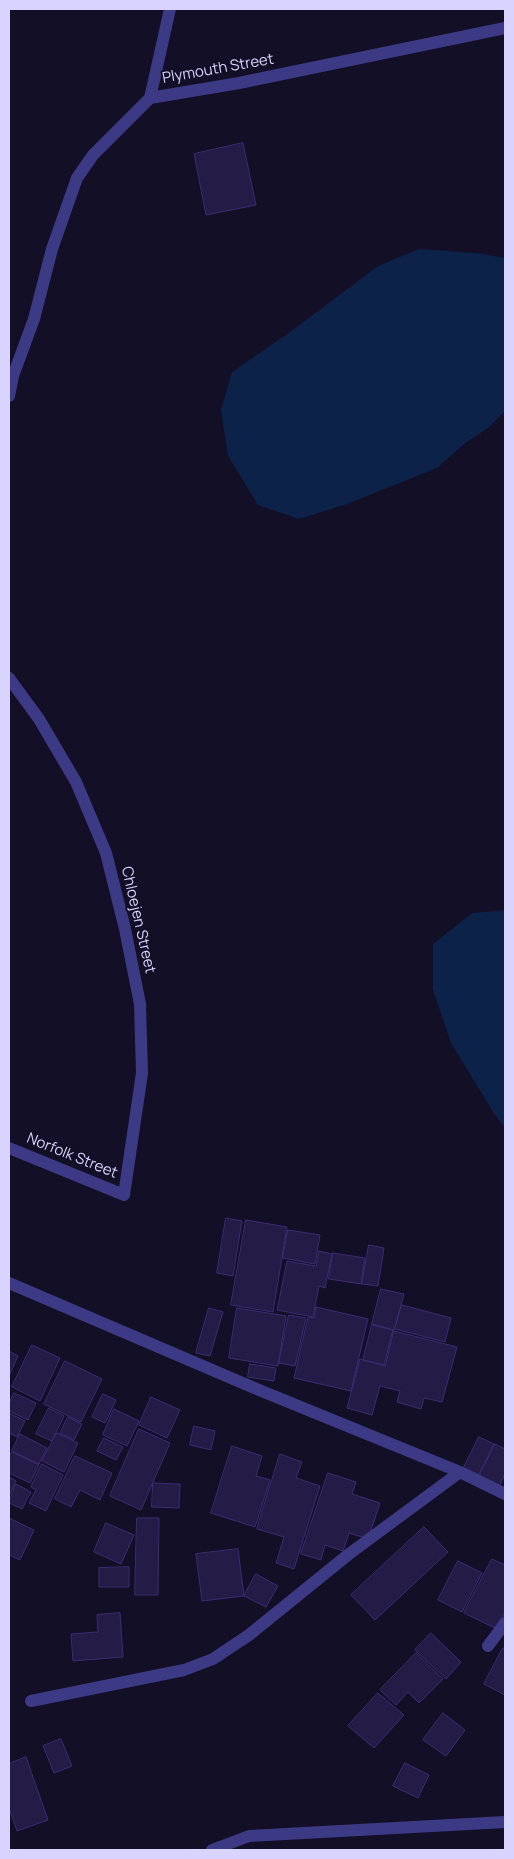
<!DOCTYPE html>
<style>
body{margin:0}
#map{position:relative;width:514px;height:1859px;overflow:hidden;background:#130f26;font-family:Manrope,sans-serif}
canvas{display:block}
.frame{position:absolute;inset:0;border:10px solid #d9d4ff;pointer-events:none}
</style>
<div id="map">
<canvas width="514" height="1859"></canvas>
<div class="frame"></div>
</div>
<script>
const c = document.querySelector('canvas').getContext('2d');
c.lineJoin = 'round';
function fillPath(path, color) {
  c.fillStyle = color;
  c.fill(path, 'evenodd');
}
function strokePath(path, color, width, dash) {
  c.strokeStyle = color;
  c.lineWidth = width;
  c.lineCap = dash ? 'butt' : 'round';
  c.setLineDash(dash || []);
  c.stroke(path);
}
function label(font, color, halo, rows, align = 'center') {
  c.font = font + ' Manrope,sans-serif';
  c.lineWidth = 4;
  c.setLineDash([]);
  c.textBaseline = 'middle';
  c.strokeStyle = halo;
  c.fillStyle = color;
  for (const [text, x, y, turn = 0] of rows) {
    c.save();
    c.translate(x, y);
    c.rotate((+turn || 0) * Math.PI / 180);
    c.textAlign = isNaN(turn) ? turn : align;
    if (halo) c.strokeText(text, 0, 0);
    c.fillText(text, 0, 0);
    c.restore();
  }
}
fillPath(new Path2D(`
 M 419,249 L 477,253 L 505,258 L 505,411 L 488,428 L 464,444 L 437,468 L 347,504 L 299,519 L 258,505 L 228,456 L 221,410 L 232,372 L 290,332 L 378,266 Z
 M 505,910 L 505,1128 L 495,1115 L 451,1043 L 433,990 L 433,944 L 472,913 Z`), '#0c2248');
const building = new Path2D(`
 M 243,143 L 256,205 L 206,215 L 194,154 Z
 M 226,1218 L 242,1221 L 233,1276 L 217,1273 Z
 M 246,1220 L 287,1227 L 273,1312 L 231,1305 Z
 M 288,1230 L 320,1235 L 315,1264 L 283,1258 Z
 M 369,1245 L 384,1248 L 378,1286 L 362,1284 Z
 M 319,1251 L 332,1254 L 325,1288 L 319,1286 L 313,1317 L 277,1310 L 287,1261 L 316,1266 Z
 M 333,1253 L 365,1258 L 361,1284 L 329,1279 Z
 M 381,1289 L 404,1294 L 394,1330 L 372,1324 Z
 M 402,1305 L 451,1318 L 445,1342 L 395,1329 Z
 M 316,1307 L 368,1319 L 351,1391 L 294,1378 L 308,1317 L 314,1318 Z
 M 209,1308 L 223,1312 L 210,1356 L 196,1353 Z
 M 237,1308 L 286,1316 L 278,1366 L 229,1358 Z
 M 289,1315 L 306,1318 L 295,1366 L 279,1363 Z
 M 372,1325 L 393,1330 L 384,1365 L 363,1360 Z
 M 394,1331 L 457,1347 L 442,1402 L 424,1398 L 421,1409 L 397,1402 L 400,1391 L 380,1386 L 372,1415 L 347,1408 L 360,1359 L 385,1366 Z
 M 32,1345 L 60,1358 L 40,1401 L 12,1387 Z
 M 9,1351 L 18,1356 L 9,1376 Z
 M 65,1361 L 102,1379 L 81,1422 L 44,1404 Z
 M 250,1364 L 276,1368 L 274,1381 L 248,1377 Z
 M 14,1393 L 36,1403 L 28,1420 L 9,1411 L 9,1404 Z
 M 103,1394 L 116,1400 L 105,1423 L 92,1417 Z
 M 151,1397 L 180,1410 L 167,1438 L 139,1425 Z
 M 49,1408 L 64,1416 L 52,1441 L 36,1434 Z
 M 114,1409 L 139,1421 L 127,1446 L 103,1435 Z
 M 9,1413 L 25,1421 L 17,1437 L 9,1433 Z
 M 68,1417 L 82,1424 L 74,1440 L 60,1433 Z
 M 194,1426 L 215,1431 L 211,1450 L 190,1445 Z
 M 139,1429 L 170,1443 L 141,1510 L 110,1496 Z
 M 57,1433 L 78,1443 L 64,1472 L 42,1461 Z
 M 20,1434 L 47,1448 L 39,1464 L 12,1451 Z
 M 479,1437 L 494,1444 L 478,1476 L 463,1469 Z
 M 104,1438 L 123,1447 L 116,1460 L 97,1451 Z
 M 495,1444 L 505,1449 L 505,1474 L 499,1487 L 479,1477 Z
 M 232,1446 L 262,1456 L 256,1476 L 270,1480 L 255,1527 L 211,1513 Z
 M 12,1452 L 39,1465 L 30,1483 L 9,1473 L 9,1457 Z
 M 280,1454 L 302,1462 L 296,1478 L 320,1486 L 294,1569 L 276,1563 L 284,1537 L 257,1529 Z
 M 75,1456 L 112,1473 L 100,1500 L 80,1490 L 71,1507 L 55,1499 Z
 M 42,1464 L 63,1475 L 46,1511 L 29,1503 L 36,1490 L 31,1487 Z
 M 328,1473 L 356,1482 L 352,1494 L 380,1503 L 368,1539 L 349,1533 L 343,1551 L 325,1545 L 321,1560 L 301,1554 Z
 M 9,1477 L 16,1481 L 9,1496 Z
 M 153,1483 L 180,1484 L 179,1508 L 152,1507 Z
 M 16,1484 L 31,1492 L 22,1509 L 9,1503 Z
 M 9,1518 L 34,1530 L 20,1560 L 9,1555 Z
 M 137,1518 L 159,1518 L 158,1595 L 135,1595 Z
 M 106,1523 L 134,1535 L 121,1564 L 94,1552 Z
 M 424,1527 L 448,1552 L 375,1620 L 351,1595 Z
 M 238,1549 L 244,1596 L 202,1601 L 196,1554 Z
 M 492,1559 L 505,1565 L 505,1612 L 497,1629 L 464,1613 Z
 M 458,1561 L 482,1573 L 462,1612 L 438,1600 Z
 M 129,1567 L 129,1587 L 99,1587 L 99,1568 Z
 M 256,1574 L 278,1586 L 266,1607 L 244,1596 Z
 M 120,1613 L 123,1657 L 73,1661 L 71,1634 L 98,1632 L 97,1615 Z
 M 431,1633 L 461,1662 L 446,1679 L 415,1650 Z
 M 503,1648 L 505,1649 L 505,1695 L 484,1684 Z
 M 416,1653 L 443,1679 L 419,1703 L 408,1692 L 396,1705 L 380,1690 Z
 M 378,1693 L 404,1715 L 374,1748 L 348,1726 Z
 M 443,1713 L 465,1730 L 446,1756 L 423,1740 Z
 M 61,1739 L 72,1766 L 54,1773 L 43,1746 Z
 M 26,1757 L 48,1820 L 17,1831 L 9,1808 L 9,1764 Z
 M 405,1763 L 429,1775 L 418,1798 L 393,1786 Z`);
fillPath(building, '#241b47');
strokePath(building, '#3b2d73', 1);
strokePath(new Path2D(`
 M 150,98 L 170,9
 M 9,396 L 13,376 L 34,319 L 52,249 L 77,178 L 93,155 L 150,98 L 239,83 L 505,28
 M 9,678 L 39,719 L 76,782 L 106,853 L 125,929 L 140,1004 L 142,1073 L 124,1195 L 9,1148
 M 9,1283 L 259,1390 L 460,1472 L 505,1494
 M 488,1646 L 505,1623
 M 31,1701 L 184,1670 L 213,1659 L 249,1635 L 349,1554 L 460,1472
 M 212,1850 L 249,1836 L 505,1822`), '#3d3a85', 12);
label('15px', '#d9d4ff', '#130f26', [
 ["Plymouth Street",218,69,-10],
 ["Chloejen Street",138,920,77],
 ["Norfolk Street",72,1156,22]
]);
</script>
